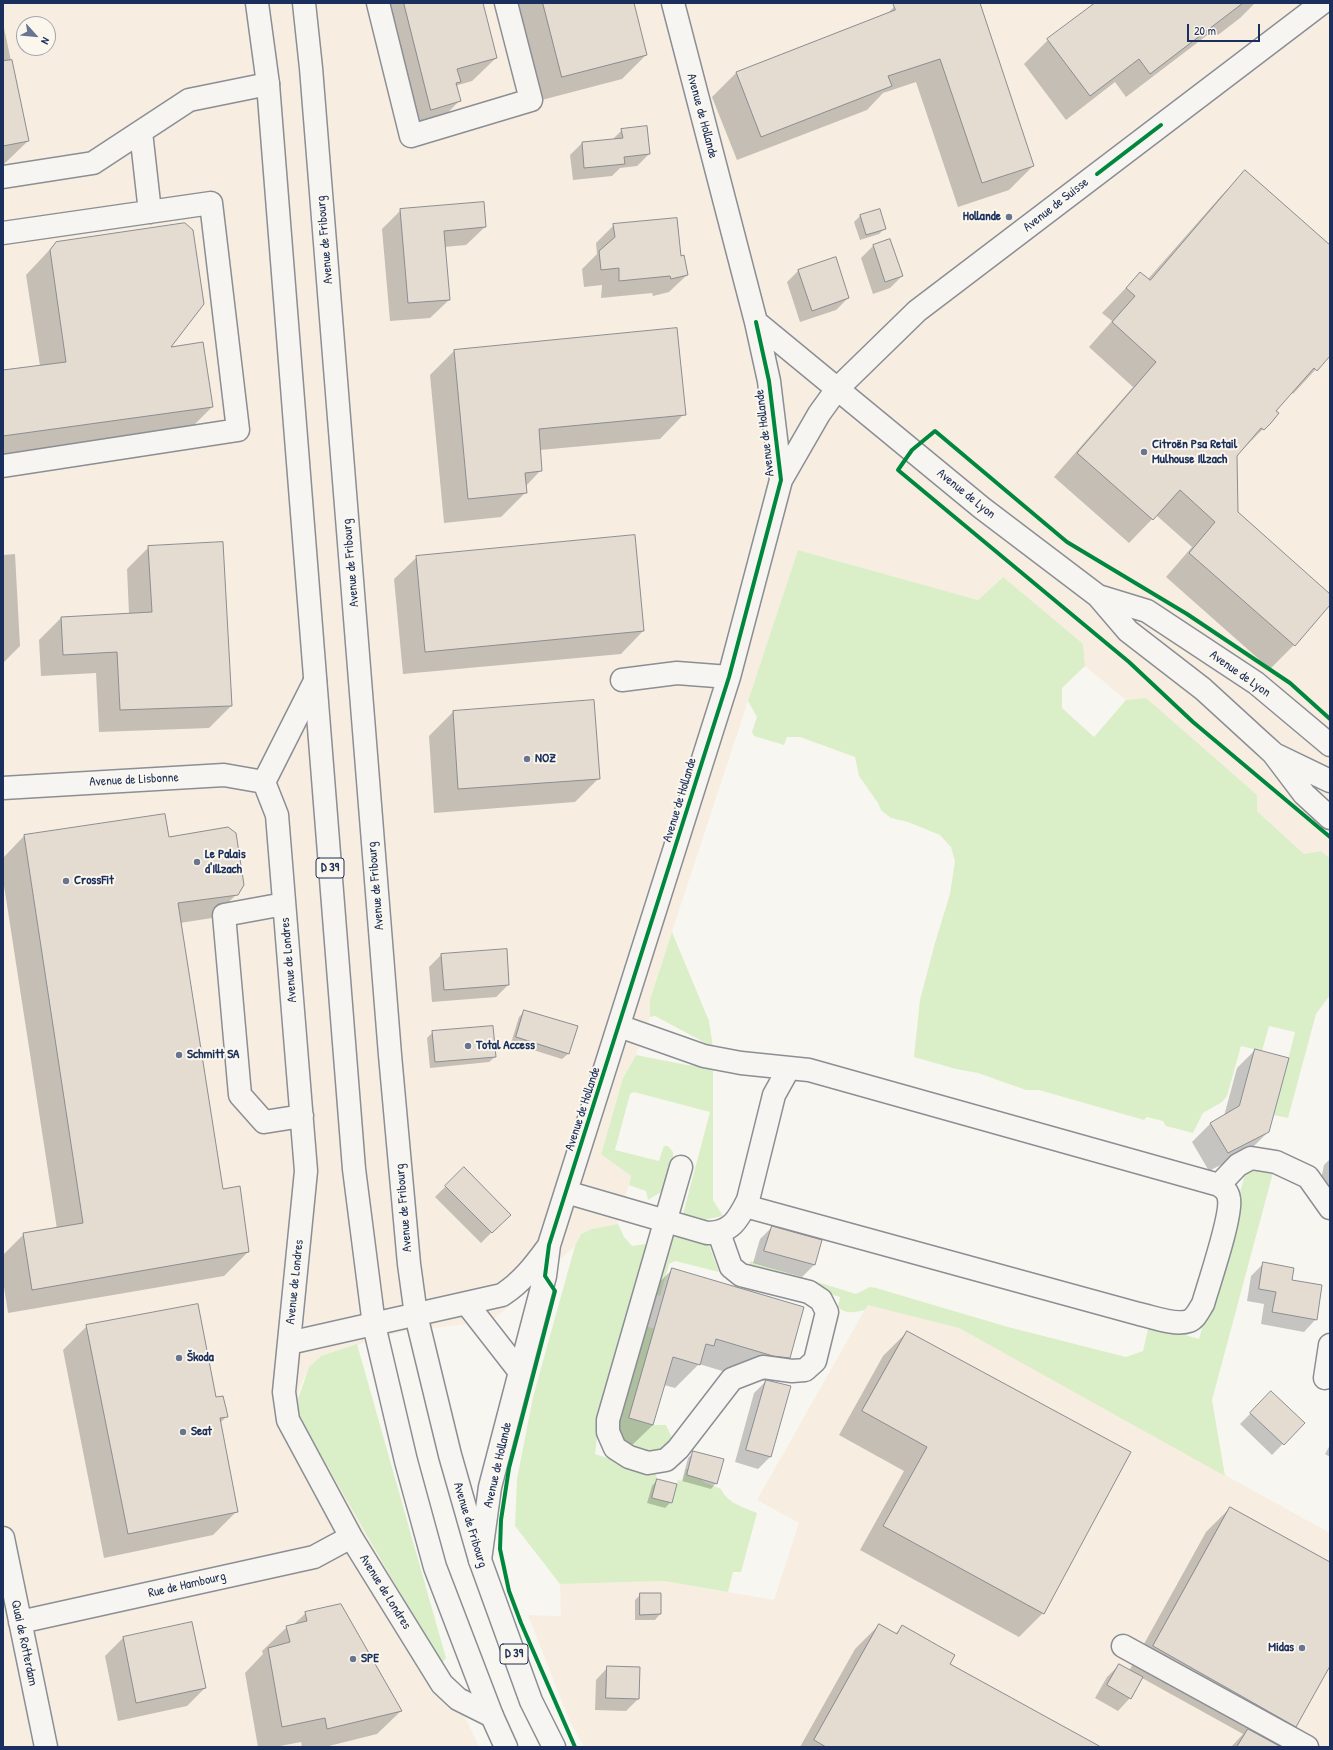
<!DOCTYPE html>
<meta charset="utf-8">
<style>
body{margin:0}
#map{position:relative;width:1333px;height:1750px;overflow:hidden;background:#f8f6f0;font-family:"Patrick Hand",sans-serif}
canvas{display:block}
.frame{position:absolute;inset:0;border:4px solid #1b2f5e;pointer-events:none}
.north{position:absolute;left:16px;top:16px;width:40px;height:40px;box-sizing:border-box;background:#fbf7ec;border:1px solid #a1a7b3;border-radius:50%;rotate:117deg;font-size:11px;font-weight:700;line-height:16px;text-align:center;color:#1b2f5e}
.north::after{content:'';display:block;margin:auto;width:14px;height:18px;background:#687591;clip-path:polygon(50% 0,100% 100%,50% 72%,0 100%)}
.scale{position:absolute;left:1187px;top:24px;width:73px;height:18px;box-sizing:border-box;border:2px solid #1b2f5e;border-top:0;padding-left:5px;font-size:12px;line-height:14px;white-space:nowrap;color:#1b2f5e;-webkit-text-stroke:3px #fbf7ec;paint-order:stroke}
</style>
<div id="map">
<canvas width="1333" height="1750"></canvas>
<div class="frame"></div>
<div class="north">N</div>
<div class="scale">20 m</div>
</div>
<script>
const c = document.querySelector('canvas').getContext('2d');
c.lineJoin = 'round';
function fillPath(path, color) {
  c.fillStyle = color;
  c.fill(path, 'evenodd');
}
function strokePath(path, color, width, dash) {
  c.strokeStyle = color;
  c.lineWidth = width;
  c.lineCap = dash ? 'butt' : 'round';
  c.setLineDash(dash || []);
  c.stroke(path);
}
function label(font, color, halo, rows, align = 'center') {
  c.font = font + ' "Patrick Hand",sans-serif';
  c.lineWidth = 4;
  c.setLineDash([]);
  c.textBaseline = 'middle';
  c.strokeStyle = halo;
  c.fillStyle = color;
  for (const [text, x, y, turn = 0] of rows) {
    c.save();
    c.translate(x, y);
    c.rotate((+turn || 0) * Math.PI / 180);
    c.textAlign = isNaN(turn) ? turn : align;
    if (halo) c.strokeText(text, 0, 0);
    c.fillText(text, 0, 0);
    c.restore();
  }
}
fillPath(new Path2D(`
 M 3,3 L 1330,3 L 1330,858 L 1321,851 L 1304,854 L 1257,811 L 1146,698 L 1126,700 L 1085,666 L 1083,646 L 1002,577 L 978,600 L 798,550 L 650,998 L 650,1017 L 636,1055 L 623,1078 L 601,1153 L 631,1176 L 618,1224 L 592,1229 L 581,1234 L 575,1246 L 492,1321 L 401,1332 L 321,1356 L 309,1367 L 300,1387 L 297,1402 L 441,1664 L 479,1747 L 3,1747 ZM 24,24 L 48,24 L 48,48 L 24,48 Z
 M 868,1304 L 959,1328 L 1330,1533 L 1330,1747 L 584,1747 L 570,1722 L 528,1615 L 561,1616 L 560,1584 L 664,1581 L 774,1600 L 799,1523 L 757,1500 Z`), '#f7eee1');
fillPath(new Path2D(`
 M 798,550 L 978,600 L 1003,577 L 1083,644 L 1085,666 L 1062,688 L 1062,708 L 1094,737 L 1126,700 L 1146,698 L 1257,795 L 1257,811 L 1304,854 L 1321,851 L 1330,858 L 1330,995 L 1316,1014 L 1288,1118 L 1274,1115 L 1295,1032 L 1269,1026 L 1262,1051 L 1241,1046 L 1227,1096 L 1222,1102 L 1203,1113 L 1193,1133 L 1166,1126 L 1163,1121 L 1147,1117 L 1144,1120 L 1039,1090 L 1026,1090 L 978,1073 L 956,1069 L 914,1057 L 920,1000 L 935,943 L 950,894 L 955,861 L 951,847 L 940,835 L 908,822 L 891,818 L 881,810 L 878,803 L 859,776 L 855,757 L 800,737 L 787,737 L 784,745 L 754,736 L 752,732 L 757,717 L 748,701 Z
 M 672,932 L 709,1021 L 713,1047 L 655,1016 L 650,1017 L 650,999 Z
 M 636,1055 L 687,1065 L 713,1068 L 713,1200 L 723,1216 L 703,1220 L 683,1214 L 710,1112 L 634,1092 L 630,1094 L 615,1150 L 659,1161 L 664,1146 L 668,1146 L 673,1152 L 673,1165 L 664,1190 L 648,1200 L 646,1191 L 629,1185 L 631,1176 L 601,1154 L 623,1078 Z
 M 1249,1165 L 1274,1169 L 1212,1400 L 1225,1476 L 959,1328 L 868,1305 L 865,1310 C 854,1312 847,1315 838,1307 L 840,1297 L 749,1271 L 750,1261 L 856,1294 L 870,1287 L 876,1288 L 1008,1327 L 1126,1357 L 1143,1351 L 1149,1325 L 1199,1339 L 1246,1171 Z
 M 618,1224 L 624,1237 L 632,1246 L 645,1244 L 649,1253 L 598,1430 L 595,1454 L 656,1474 L 657,1479 L 652,1498 L 672,1503 L 678,1480 L 683,1481 L 686,1469 L 689,1469 L 704,1482 L 721,1489 C 727,1503 743,1507 757,1513 L 741,1572 L 733,1572 L 728,1592 L 664,1581 L 560,1584 L 515,1526 L 517,1479 L 533,1397 L 575,1246 L 581,1234 L 592,1229 Z
 M 671,1237 L 680,1237 L 709,1245 L 719,1272 L 675,1261 L 669,1264 L 660,1296 L 651,1293 Z
 M 642,1324 L 655,1329 L 629,1418 L 653,1425 L 666,1425 L 673,1440 L 662,1453 L 643,1454 L 621,1441 L 615,1420 Z
 M 357,1344 L 446,1658 L 441,1664 L 301,1420 L 297,1402 L 309,1367 L 321,1356 Z`), '#daefc7');
fillPath(new Path2D(`
 M 376,3 L 482,3 L 496,58 L 472,81 L 455,86 L 460,100 L 437,124 L 408,132 Z
 M 513,3 L 633,3 L 646,55 L 622,79 L 538,101 Z
 M 905,3 L 979,3 L 1033,166 L 1009,190 L 958,207 L 916,82 L 883,93 L 867,110 L 737,160 L 712,97 L 736,73 L 886,15 L 894,7 Z
 M 1097,3 L 1255,3 L 1240,18 L 1218,35 L 1214,30 L 1126,97 L 1115,82 L 1066,120 L 1024,64 L 1048,40 Z
 M 3,23 L 28,141 L 3,165 Z
 M 622,130 L 649,154 L 637,166 L 620,168 L 612,176 L 573,180 L 570,155 L 582,143 L 612,140 Z
 M 1245,172 L 1330,247 L 1330,354 L 1293,394 L 1291,392 L 1275,411 L 1270,422 L 1236,456 L 1237,512 L 1330,595 L 1330,603 L 1294,645 L 1270,669 L 1166,577 L 1192,547 L 1156,515 L 1129,543 L 1054,477 L 1133,387 L 1089,347 L 1112,321 L 1102,313 L 1140,273 L 1148,279 L 1221,196 Z
 M 401,210 L 485,227 L 466,245 L 444,247 L 449,300 L 430,318 L 390,321 L 382,229 Z
 M 879,210 L 885,228 L 879,234 L 860,240 L 854,222 L 860,216 Z
 M 614,225 L 680,257 L 687,275 L 669,292 L 653,296 L 652,293 L 601,298 L 602,285 L 584,287 L 582,269 L 597,254 L 596,243 Z
 M 56,243 L 169,348 L 212,407 L 188,431 L 3,457 L 3,371 L 40,366 L 26,275 Z
 M 873,246 L 902,276 L 890,288 L 873,294 L 861,258 Z
 M 799,270 L 848,298 L 836,310 L 800,322 L 787,282 Z
 M 676,329 L 684,414 L 660,439 L 540,450 L 541,470 L 525,487 L 525,493 L 501,517 L 444,523 L 430,375 L 454,351 Z
 M 149,547 L 231,706 L 209,728 L 99,732 L 96,673 L 41,676 L 39,640 L 61,618 L 129,614 L 127,569 Z
 M 15,554 L 20,646 L 3,663 L 3,555 Z
 M 417,557 L 643,631 L 621,654 L 403,674 L 394,579 Z
 M 593,701 L 599,778 L 575,802 L 434,813 L 429,736 L 453,712 Z
 M 24,836 L 168,838 L 237,894 L 212,918 L 180,923 L 222,1190 L 248,1252 L 224,1276 L 8,1313 L 3,1280 L 3,1255 L 24,1234 L 57,1229 L 3,879 L 3,858 Z
 M 441,955 L 508,985 L 496,997 L 432,1002 L 429,967 Z
 M 525,1011 L 568,1054 L 562,1059 L 511,1043 L 519,1017 Z
 M 433,1032 L 495,1057 L 489,1062 L 430,1068 L 427,1038 Z
 M 1255,1050 L 1269,1131 L 1250,1150 L 1209,1171 L 1192,1142 L 1210,1124 L 1224,1116 L 1237,1068 Z
 M 1330,1159 L 1330,1186 L 1320,1184 L 1324,1165 Z
 M 464,1168 L 509,1215 L 481,1243 L 435,1197 Z
 M 772,1227 L 821,1241 L 814,1265 L 802,1277 L 753,1263 L 760,1239 Z
 M 1263,1264 L 1291,1281 L 1316,1319 L 1304,1332 L 1261,1324 L 1264,1304 L 1247,1301 L 1251,1276 Z
 M 673,1269 L 789,1358 L 766,1381 L 749,1379 L 699,1364 L 675,1388 L 664,1385 L 653,1425 L 629,1448 L 606,1441 L 649,1292 Z
 M 87,1326 L 215,1398 L 227,1416 L 220,1423 L 237,1511 L 213,1535 L 104,1558 L 63,1350 Z
 M 907,1332 L 1043,1613 L 1019,1637 L 860,1550 L 904,1471 L 839,1435 L 883,1356 Z
 M 766,1381 L 770,1457 L 758,1469 L 735,1462 L 754,1393 Z
 M 1271,1393 L 1303,1423 L 1272,1455 L 1240,1424 Z
 M 1330,1445 L 1330,1457 L 1325,1454 Z
 M 694,1452 L 716,1483 L 711,1489 L 682,1481 L 688,1458 Z
 M 657,1480 L 671,1502 L 665,1508 L 647,1503 L 652,1486 Z
 M 1230,1508 L 1330,1563 L 1330,1664 L 1295,1726 L 1276,1746 L 1279,1747 L 1231,1747 L 1243,1734 L 1142,1678 L 1130,1698 L 1118,1711 L 1095,1698 L 1107,1677 L 1119,1665 L 1129,1671 L 1206,1532 Z
 M 641,1594 L 660,1594 L 660,1614 L 655,1620 L 635,1620 L 635,1600 Z
 M 306,1613 L 401,1711 L 377,1734 L 325,1747 L 302,1747 L 301,1742 L 275,1747 L 258,1747 L 245,1673 L 263,1654 L 262,1651 L 287,1627 L 293,1625 Z
 M 192,1624 L 205,1688 L 187,1706 L 118,1721 L 105,1656 L 123,1638 Z
 M 879,1625 L 895,1634 L 902,1627 L 949,1664 L 1099,1747 L 800,1747 L 855,1649 Z
 M 608,1667 L 638,1699 L 626,1711 L 595,1710 L 596,1680 Z`), '#0003');
const building = new Path2D(`
 M 404,3 L 483,3 L 497,58 L 457,69 L 461,82 L 456,83 L 461,101 L 431,110 Z
 M 543,3 L 634,3 L 647,55 L 562,77 Z
 M 893,3 L 980,3 L 1034,166 L 982,183 L 940,59 L 888,76 L 892,86 L 761,137 L 736,72 L 895,10 Z
 M 1095,3 L 1243,3 L 1150,74 L 1139,59 L 1090,96 L 1047,39 Z
 M 12,60 L 29,141 L 3,146 L 3,61 Z
 M 647,126 L 650,154 L 624,157 L 625,164 L 584,168 L 582,142 L 623,138 L 621,129 Z
 M 1245,170 L 1330,245 L 1330,356 L 1317,371 L 1314,368 L 1276,411 L 1279,413 L 1271,423 L 1264,430 L 1261,428 L 1237,456 L 1238,512 L 1330,594 L 1330,605 L 1295,646 L 1189,553 L 1215,522 L 1180,490 L 1153,520 L 1077,453 L 1156,362 L 1112,322 L 1135,296 L 1126,288 L 1140,272 L 1150,280 Z
 M 484,202 L 486,227 L 444,231 L 450,300 L 408,303 L 400,209 Z
 M 880,209 L 886,229 L 866,235 L 860,215 Z
 M 677,218 L 681,256 L 684,255 L 688,275 L 671,279 L 670,276 L 619,281 L 619,268 L 601,270 L 599,251 L 615,237 L 613,224 Z
 M 185,223 L 193,230 L 204,304 L 171,347 L 203,342 L 213,407 L 3,436 L 3,370 L 66,362 L 50,250 L 56,242 Z
 M 890,239 L 903,276 L 885,282 L 873,245 Z
 M 836,257 L 849,298 L 812,311 L 798,270 Z
 M 677,328 L 686,415 L 539,429 L 542,471 L 525,473 L 527,493 L 468,499 L 454,350 Z
 M 635,535 L 644,631 L 425,652 L 416,556 Z
 M 223,542 L 232,706 L 120,710 L 117,652 L 63,655 L 61,617 L 152,612 L 148,546 Z
 M 594,700 L 600,779 L 458,789 L 453,711 Z
 M 165,814 L 169,837 L 228,827 L 236,833 L 244,885 L 238,895 L 178,903 L 223,1189 L 240,1186 L 249,1252 L 32,1290 L 23,1233 L 83,1223 L 24,835 Z
 M 507,949 L 509,985 L 444,990 L 441,954 Z
 M 524,1010 L 578,1026 L 569,1054 L 516,1037 Z
 M 493,1026 L 496,1057 L 435,1062 L 432,1031 Z
 M 1255,1049 L 1289,1058 L 1269,1132 L 1228,1153 L 1210,1123 L 1239,1106 Z
 M 464,1167 L 511,1215 L 492,1233 L 445,1186 Z
 M 772,1226 L 822,1240 L 815,1265 L 764,1251 Z
 M 1263,1262 L 1294,1268 L 1292,1280 L 1322,1285 L 1317,1320 L 1272,1312 L 1276,1292 L 1259,1289 Z
 M 672,1268 L 804,1307 L 790,1358 L 773,1356 L 716,1339 L 714,1346 L 706,1344 L 700,1365 L 673,1357 L 653,1425 L 629,1418 Z
 M 198,1304 L 216,1397 L 223,1396 L 226,1408 L 228,1417 L 220,1418 L 238,1512 L 128,1534 L 86,1325 Z
 M 907,1331 L 1131,1452 L 1044,1614 L 883,1526 L 927,1447 L 862,1411 Z
 M 766,1380 L 791,1386 L 771,1457 L 746,1450 Z
 M 1271,1391 L 1305,1423 L 1284,1445 L 1250,1413 Z
 M 693,1451 L 724,1459 L 717,1484 L 687,1475 Z
 M 657,1479 L 677,1484 L 672,1503 L 652,1498 Z
 M 1230,1507 L 1330,1562 L 1330,1666 L 1296,1727 L 1153,1646 Z
 M 640,1593 L 661,1593 L 661,1614 L 640,1615 Z
 M 341,1604 L 402,1711 L 327,1729 L 325,1718 L 282,1727 L 268,1648 L 290,1642 L 286,1626 L 307,1621 L 305,1612 Z
 M 192,1622 L 206,1688 L 136,1703 L 123,1637 Z
 M 879,1624 L 897,1634 L 902,1625 L 937,1645 L 955,1655 L 950,1664 L 1101,1747 L 826,1747 L 814,1740 Z
 M 1119,1664 L 1143,1677 L 1131,1699 L 1107,1685 Z
 M 607,1666 L 640,1667 L 639,1699 L 606,1698 Z
 M 1248,1729 L 1281,1747 L 1237,1747 Z`);
fillPath(building, '#e4dbd1');
strokePath(building, '#8b8e94', 1);
const minor = new Path2D(`
 M 378,3 L 411,136 L 531,100 L 506,3
 M 673,3 L 756,322 L 769,381 L 781,480
 M 141,132 L 150,212
 M 3,177 L 93,163 L 189,100 L 268,84
 M 3,233 L 211,203 L 238,430 L 3,466
 M 756,322 L 982,508 L 1098,596 L 1128,631 L 1203,689 L 1262,743 L 1273,753 L 1304,794 L 1330,818
 M 1098,596 L 1147,611 L 1256,683 L 1330,745
 M 622,680 L 677,673 L 729,677
 M 1276,755 L 1330,781
 M 264,782 L 277,815 L 306,1171 L 284,1392 L 288,1420 L 351,1537 L 442,1684 L 458,1699 L 492,1716
 M 264,782 L 315,681
 M 3,788 L 224,775 L 264,782
 M 284,904 L 224,915 L 240,1095 L 264,1122 L 302,1116
 M 619,1026 L 704,1056 L 741,1063 L 809,1070 L 1219,1185 C 1225,1189 1228,1192 1229,1199 C 1232,1216 1209,1283 1203,1304 C 1199,1310 1196,1318 1189,1321 C 1175,1326 1153,1317 1139,1314 L 745,1206
 M 681,1167 L 608,1420 L 608,1432 L 615,1448 L 629,1457 L 648,1463 L 666,1460 L 678,1449 L 732,1379 L 763,1367 L 792,1371 L 805,1370 L 815,1361 L 827,1312 L 821,1300 L 809,1292 L 741,1275 L 731,1267 L 719,1233
 M 1219,1185 L 1238,1165 L 1251,1158 L 1276,1162 L 1308,1177 L 1330,1208
 M 566,1192 L 707,1233 C 731,1233 738,1220 748,1200 L 774,1095 L 789,1068
 M 467,1304 L 520,1372
 M 289,1343 L 502,1295 C 522,1282 534,1266 548,1247
 M 1325,1378 L 1330,1345
 M 3,1538 L 46,1747
 M 480,1560 L 490,1487 L 545,1276 L 549,1245 L 729,677 L 781,480 L 819,414 L 837,389 L 917,311 L 1322,3
 M 20,1622 L 314,1557 L 351,1537
 M 1123,1646 L 1307,1747`);
const major = new Path2D(`
 M 257,3 L 268,84 L 354,1169 L 374,1325 L 406,1461 L 435,1567 L 492,1716 L 506,1747
 M 304,3 L 311,68 L 390,1055 L 409,1264 L 416,1315 L 450,1455 L 480,1560 L 531,1701 L 554,1747`);
strokePath(minor, '#8b8e94', 25);
strokePath(major, '#8b8e94', 25);
strokePath(minor, '#f6f5f1', 22);
strokePath(major, '#f6f5f1', 22);
strokePath(new Path2D(`
 M 1097,174 L 1161,125
 M 1330,719 L 1290,683 L 1187,614 L 1067,542 L 935,431 L 912,450 L 898,470 L 1129,662 L 1193,722 L 1330,837
 M 575,1747 L 521,1623 L 509,1591 L 500,1549 L 501,1520 L 509,1468 L 555,1291 L 545,1276 L 549,1245 L 729,677 L 781,480 L 769,381 L 756,322`), '#00873e', 4);
for (const [x, y, r, color] of [
 [1009,217,4,"#687591"],
 [1144,452,4,"#687591"],
 [527,759,4,"#687591"],
 [197,862,4,"#687591"],
 [66,881,4,"#687591"],
 [468,1046,4,"#687591"],
 [179,1055,4,"#687591"],
 [179,1358,4,"#687591"],
 [183,1432,4,"#687591"],
 [1302,1648,4,"#687591"],
 [353,1659,4,"#687591"]
]) {
  const dot = new Path2D();
  dot.arc(x, y, r, 0, 2 * Math.PI);
  c.fillStyle = color;
  c.fill(dot);
  strokePath(dot, '#fbf7ec', 1.5);
}
for (const [x, y, w] of [
 [330,868,28],
 [514,1654,28]
]) {
  const box = new Path2D();
  box.roundRect(x - w / 2, y - 10, w, 20, 3);
  c.fillStyle = '#fbf7ec';
  c.fill(box);
  strokePath(box, '#1b2f5e', 1);
}
label('bold 12px', '#1b2f5e', null, [
 ["D 39",330,868],
 ["D 39",514,1654]
]);
label('13px', '#1b2f5e', '#fbf7ec', [
 ["Avenue de Hollande",702,116,75],
 ["Avenue de Suisse",1056,205,-38],
 ["Avenue de Fribourg",325,240,-95],
 ["Avenue de Hollande",765,433,-97],
 ["Avenue de Lyon",966,494,39],
 ["Avenue de Fribourg",351,563,-95],
 ["Avenue de Lyon",1240,674,35],
 ["Avenue de Lisbonne",134,780,-3],
 ["Avenue de Hollande",680,800,-73],
 ["Avenue de Fribourg",376,886,-95],
 ["Avenue de Londres",289,960,-95],
 ["Avenue de Hollande",583,1109,-72],
 ["Avenue de Fribourg",404,1208,-95],
 ["Avenue de Londres",295,1282,-84],
 ["Avenue de Hollande",498,1465,-77],
 ["Avenue de Fribourg",470,1525,73],
 ["Rue de Hambourg",187,1585,-13],
 ["Avenue de Londres",385,1592,58],
 ["Quai de Rotterdam",24,1643,78]
]);
label('bold 13px', '#1b2f5e', '#fbf7ec', [
 ["Hollande",1001,217,"right"],
 ["Citroën Psa Retail",1152,445],
 ["Mulhouse Illzach",1152,460],
 ["NOZ",535,759],
 ["Le Palais",205,855],
 ["d'Illzach",205,870],
 ["CrossFit",74,881],
 ["Total Access",476,1046],
 ["Schmitt SA",187,1055],
 ["Škoda",187,1358],
 ["Seat",191,1432],
 ["Midas",1294,1648,"right"],
 ["SPE",361,1659]
], 'left');
</script>
